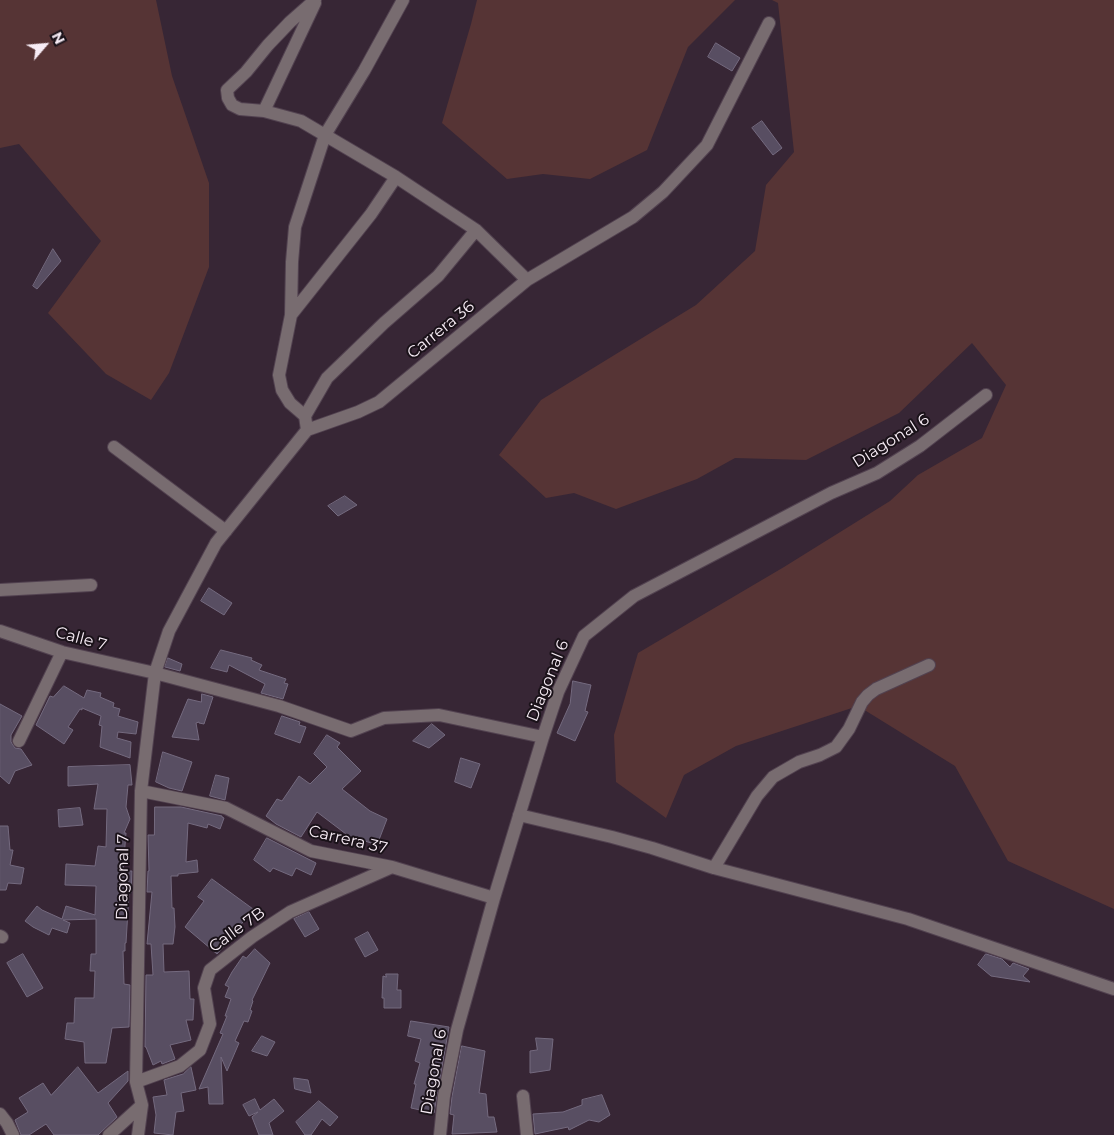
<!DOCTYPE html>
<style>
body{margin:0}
#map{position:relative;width:1114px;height:1135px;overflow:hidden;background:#372635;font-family:Montserrat,sans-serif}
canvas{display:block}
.north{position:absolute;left:20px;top:20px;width:50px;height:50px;-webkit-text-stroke:4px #1a1219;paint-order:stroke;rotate:63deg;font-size:14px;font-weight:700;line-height:20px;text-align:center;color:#f7ecf5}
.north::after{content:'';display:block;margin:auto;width:18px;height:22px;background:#f7ecf5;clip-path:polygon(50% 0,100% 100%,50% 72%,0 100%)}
</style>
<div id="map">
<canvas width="1114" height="1135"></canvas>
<div class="north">N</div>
</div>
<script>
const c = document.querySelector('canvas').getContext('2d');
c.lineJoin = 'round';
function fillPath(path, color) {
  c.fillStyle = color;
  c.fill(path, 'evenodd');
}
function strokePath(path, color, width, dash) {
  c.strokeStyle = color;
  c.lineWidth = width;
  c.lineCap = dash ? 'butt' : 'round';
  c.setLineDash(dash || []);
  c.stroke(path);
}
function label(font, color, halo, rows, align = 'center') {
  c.font = font + ' Montserrat,sans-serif';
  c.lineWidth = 4;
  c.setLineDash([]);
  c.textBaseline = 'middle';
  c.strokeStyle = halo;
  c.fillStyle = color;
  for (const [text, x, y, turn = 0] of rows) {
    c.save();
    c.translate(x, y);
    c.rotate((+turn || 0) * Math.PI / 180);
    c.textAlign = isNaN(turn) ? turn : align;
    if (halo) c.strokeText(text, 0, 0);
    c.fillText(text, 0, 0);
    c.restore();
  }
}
fillPath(new Path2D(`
 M 0,0 L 156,0 L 172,76 L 209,183 L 209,267 L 169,373 L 151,400 L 106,374 L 48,313 L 101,241 L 19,144 L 0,148 Z
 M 477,0 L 735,0 L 688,47 L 647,150 L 590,179 L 543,174 L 507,179 L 442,123 L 471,24 Z
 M 772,0 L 1114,0 L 1114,909 L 1008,861 L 955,766 L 858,706 L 736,746 L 684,775 L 666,818 L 616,782 L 614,735 L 638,653 L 784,567 L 890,501 L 918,475 L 982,438 L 1006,385 L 972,343 L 899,413 L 806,460 L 735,458 L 697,479 L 616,509 L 574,493 L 546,498 L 499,455 L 541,400 L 696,305 L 755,251 L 766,185 L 794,152 L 778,3 Z`), '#563435');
const building = new Path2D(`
 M 716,43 L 740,58 L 732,71 L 708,57 Z
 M 762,121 L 782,148 L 773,155 L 752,128 Z
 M 53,249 L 61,261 L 37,289 L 33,286 Z
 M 345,496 L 357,505 L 338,516 L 328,506 Z
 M 209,588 L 232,603 L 224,615 L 201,601 Z
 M 221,650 L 252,658 L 251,660 L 262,665 L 259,670 L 286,679 L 284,683 L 288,684 L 283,699 L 261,693 L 265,684 L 229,665 L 227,672 L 211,668 Z
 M 168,658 L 182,664 L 180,671 L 165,667 Z
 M 573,681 L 591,685 L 585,711 L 588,712 L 575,741 L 557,733 L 570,704 Z
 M 64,686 L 84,698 L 87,690 L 101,693 L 100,697 L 114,703 L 113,707 L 120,709 L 118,716 L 138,722 L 136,734 L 118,732 L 117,738 L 131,742 L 130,758 L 100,747 L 102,726 L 99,725 L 101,716 L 82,708 L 82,710 L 80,709 L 68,727 L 73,730 L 64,744 L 36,725 L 50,696 L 53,697 Z
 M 202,694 L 213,697 L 204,724 L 199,723 L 199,722 L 196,723 L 199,740 L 172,737 L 188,699 L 201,702 Z
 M 0,704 L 22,716 L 11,735 L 11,742 L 15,748 L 21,749 L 32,765 L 15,771 L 9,784 L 0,776 Z
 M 282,716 L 300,722 L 299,725 L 306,727 L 300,743 L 275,734 Z
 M 432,724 L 445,735 L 429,748 L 413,741 Z
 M 327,735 L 340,743 L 337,747 L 361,771 L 342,789 L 370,811 L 387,819 L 377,845 L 359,839 L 359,840 L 345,836 L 346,834 L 317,812 L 301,837 L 276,824 L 266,816 L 277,799 L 282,801 L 299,776 L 310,784 L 327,767 L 314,754 Z
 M 163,752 L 192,762 L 182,791 L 169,788 L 156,782 Z
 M 461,758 L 480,764 L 471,788 L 455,782 Z
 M 130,765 L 132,785 L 128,785 L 126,807 L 130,819 L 124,833 L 126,833 L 123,871 L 132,871 L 131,893 L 129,893 L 126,943 L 125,943 L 125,951 L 123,951 L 124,984 L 130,985 L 129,1027 L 112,1028 L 106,1063 L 85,1063 L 84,1042 L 65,1039 L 67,1023 L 74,1023 L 75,998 L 94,998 L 95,971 L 90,971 L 91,954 L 96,954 L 96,919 L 63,920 L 70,923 L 67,933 L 52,928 L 49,935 L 33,927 L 25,921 L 37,906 L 42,910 L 62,919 L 66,906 L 95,915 L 96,886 L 65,885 L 66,864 L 95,866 L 98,846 L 106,847 L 107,809 L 94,809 L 98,784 L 68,786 L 68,767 Z
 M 216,775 L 229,778 L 225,800 L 210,796 Z
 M 155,807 L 181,807 L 222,816 L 222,817 L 224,818 L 220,829 L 208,824 L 207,828 L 188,823 L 186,862 L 197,860 L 198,872 L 178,874 L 178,876 L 171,876 L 172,908 L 174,908 L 175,927 L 173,944 L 163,944 L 164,972 L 189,971 L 190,999 L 194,999 L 193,1020 L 186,1020 L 191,1040 L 170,1045 L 175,1059 L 162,1064 L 161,1061 L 153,1065 L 146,1047 L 145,1047 L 146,975 L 153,975 L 151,944 L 147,944 L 152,892 L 147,892 L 148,871 L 149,871 L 148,835 L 154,835 Z
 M 80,808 L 83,825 L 59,827 L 58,810 Z
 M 0,826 L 8,826 L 10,850 L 13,850 L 10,865 L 24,868 L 21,884 L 8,883 L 6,890 L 0,890 Z
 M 267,838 L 316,863 L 311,875 L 296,868 L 292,876 L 273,868 L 270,872 L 254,860 Z
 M 212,879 L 253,909 L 239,927 L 236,925 L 222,945 L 224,946 L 217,954 L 185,927 L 204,901 L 198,897 Z
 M 309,912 L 319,929 L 305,937 L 294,919 Z
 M 368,932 L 378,950 L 365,957 L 355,939 Z
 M 255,949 L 270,963 L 252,1000 L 253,1001 L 250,1010 L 252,1011 L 248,1022 L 244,1021 L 235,1041 L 239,1043 L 227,1071 L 221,1057 L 223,1104 L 209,1104 L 208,1087 L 199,1089 L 223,1034 L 220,1033 L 227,1016 L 225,1016 L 231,999 L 225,997 L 229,987 L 225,985 L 232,972 L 243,956 L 246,958 Z
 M 23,954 L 43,988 L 27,997 L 7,963 Z
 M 986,954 L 1002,959 L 1010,967 L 1013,963 L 1029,969 L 1023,976 L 1030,982 L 991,976 L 978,965 Z
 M 386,974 L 398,974 L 397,990 L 401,990 L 401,1008 L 384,1008 L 384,998 L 382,998 L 383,976 L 386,977 Z
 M 411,1021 L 449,1027 L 434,1113 L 411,1108 L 416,1084 L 414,1084 L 420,1063 L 415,1061 L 421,1039 L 408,1036 Z
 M 262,1036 L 275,1042 L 267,1056 L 252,1051 Z
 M 536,1038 L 553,1039 L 550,1070 L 530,1073 L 530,1051 L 537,1050 Z
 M 462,1046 L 485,1051 L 479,1093 L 486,1094 L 488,1117 L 494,1117 L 497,1132 L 452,1134 L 454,1115 L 450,1114 L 452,1097 Z
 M 78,1067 L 98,1093 L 128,1071 L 128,1081 L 108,1103 L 117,1117 L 98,1135 L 54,1135 L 46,1124 L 29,1135 L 21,1135 L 15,1120 L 28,1112 L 19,1098 L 43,1083 L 51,1095 Z
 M 191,1067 L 196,1090 L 181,1093 L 184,1111 L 176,1112 L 173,1135 L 154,1133 L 156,1115 L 153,1097 L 167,1095 L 164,1080 L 183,1074 Z
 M 294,1078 L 308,1080 L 311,1093 L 295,1089 Z
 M 602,1095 L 610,1115 L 599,1122 L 589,1120 L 569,1130 L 568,1127 L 535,1134 L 533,1114 L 563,1112 L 582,1105 L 582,1100 Z
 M 255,1099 L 260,1110 L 274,1099 L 284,1111 L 269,1123 L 273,1135 L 259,1135 L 252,1117 L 258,1112 L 249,1116 L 243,1105 Z
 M 319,1101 L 338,1117 L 330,1126 L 322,1119 L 311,1135 L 305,1135 L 296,1122 Z`);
fillPath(building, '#584e62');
strokePath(building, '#746a7f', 1);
const street = new Path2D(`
 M 315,0 L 290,22 L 268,45 L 246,72 L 227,90 L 228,98 L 232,105 L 240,109 L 264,111 L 301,121 L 396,177 L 476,230 L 527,280
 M 264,111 L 315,3
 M 291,315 L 371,214 L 396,177
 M 305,416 L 327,378 L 384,323 L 438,276 L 476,230
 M 307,430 L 305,416 L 290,403 L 282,390 L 279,375 L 291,315 L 292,262 L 295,227 L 325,135 L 364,71 L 403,0
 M 114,447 L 226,531
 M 0,590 L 91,585
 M 0,631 L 62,652 L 155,673 L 279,706 L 351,731 L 384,718 L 439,715 L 543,737
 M 19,741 L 62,652
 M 141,791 L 226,808 L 311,851 L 392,867 L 494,898
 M 519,815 L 612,837 L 652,848 L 714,868 L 908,919 L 1114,989
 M 714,868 L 757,796 L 773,777 L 799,762 L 820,755 L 836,747 L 849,729 L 862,702 L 868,695 L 876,689 L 929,665
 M 0,936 L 2,937
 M 136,1082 L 180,1066 L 200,1050 L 210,1024 L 204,988 L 210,970 L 252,937 L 290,912 L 392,867
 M 523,1096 L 527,1135
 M 0,1114 L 7,1123 L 13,1135
 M 109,1135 L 142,1105
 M 138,1135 L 142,1105 L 136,1082 L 141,791 L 155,673 L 169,631 L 216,543 L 307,430 L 358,412 L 379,402 L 527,280 L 633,217 L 663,192 L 707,145 L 769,23
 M 440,1135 L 444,1096 L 457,1030 L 494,898 L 543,737 L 558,692 L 584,636 L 634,596 L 831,493 L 877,473 L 920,446 L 986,395`);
strokePath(street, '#524250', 14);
strokePath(street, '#786c70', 12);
label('16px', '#f7ecf5', '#1a1219', [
 ["Carrera 36",441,330,-39],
 ["Diagonal 6",891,441,-32],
 ["Calle 7",81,639,15],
 ["Diagonal 6",548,681,-68],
 ["Carrera 37",348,840,13],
 ["Diagonal 7",123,877,-89],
 ["Calle 7B",237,930,-36],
 ["Diagonal 6",434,1072,-80]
]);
</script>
